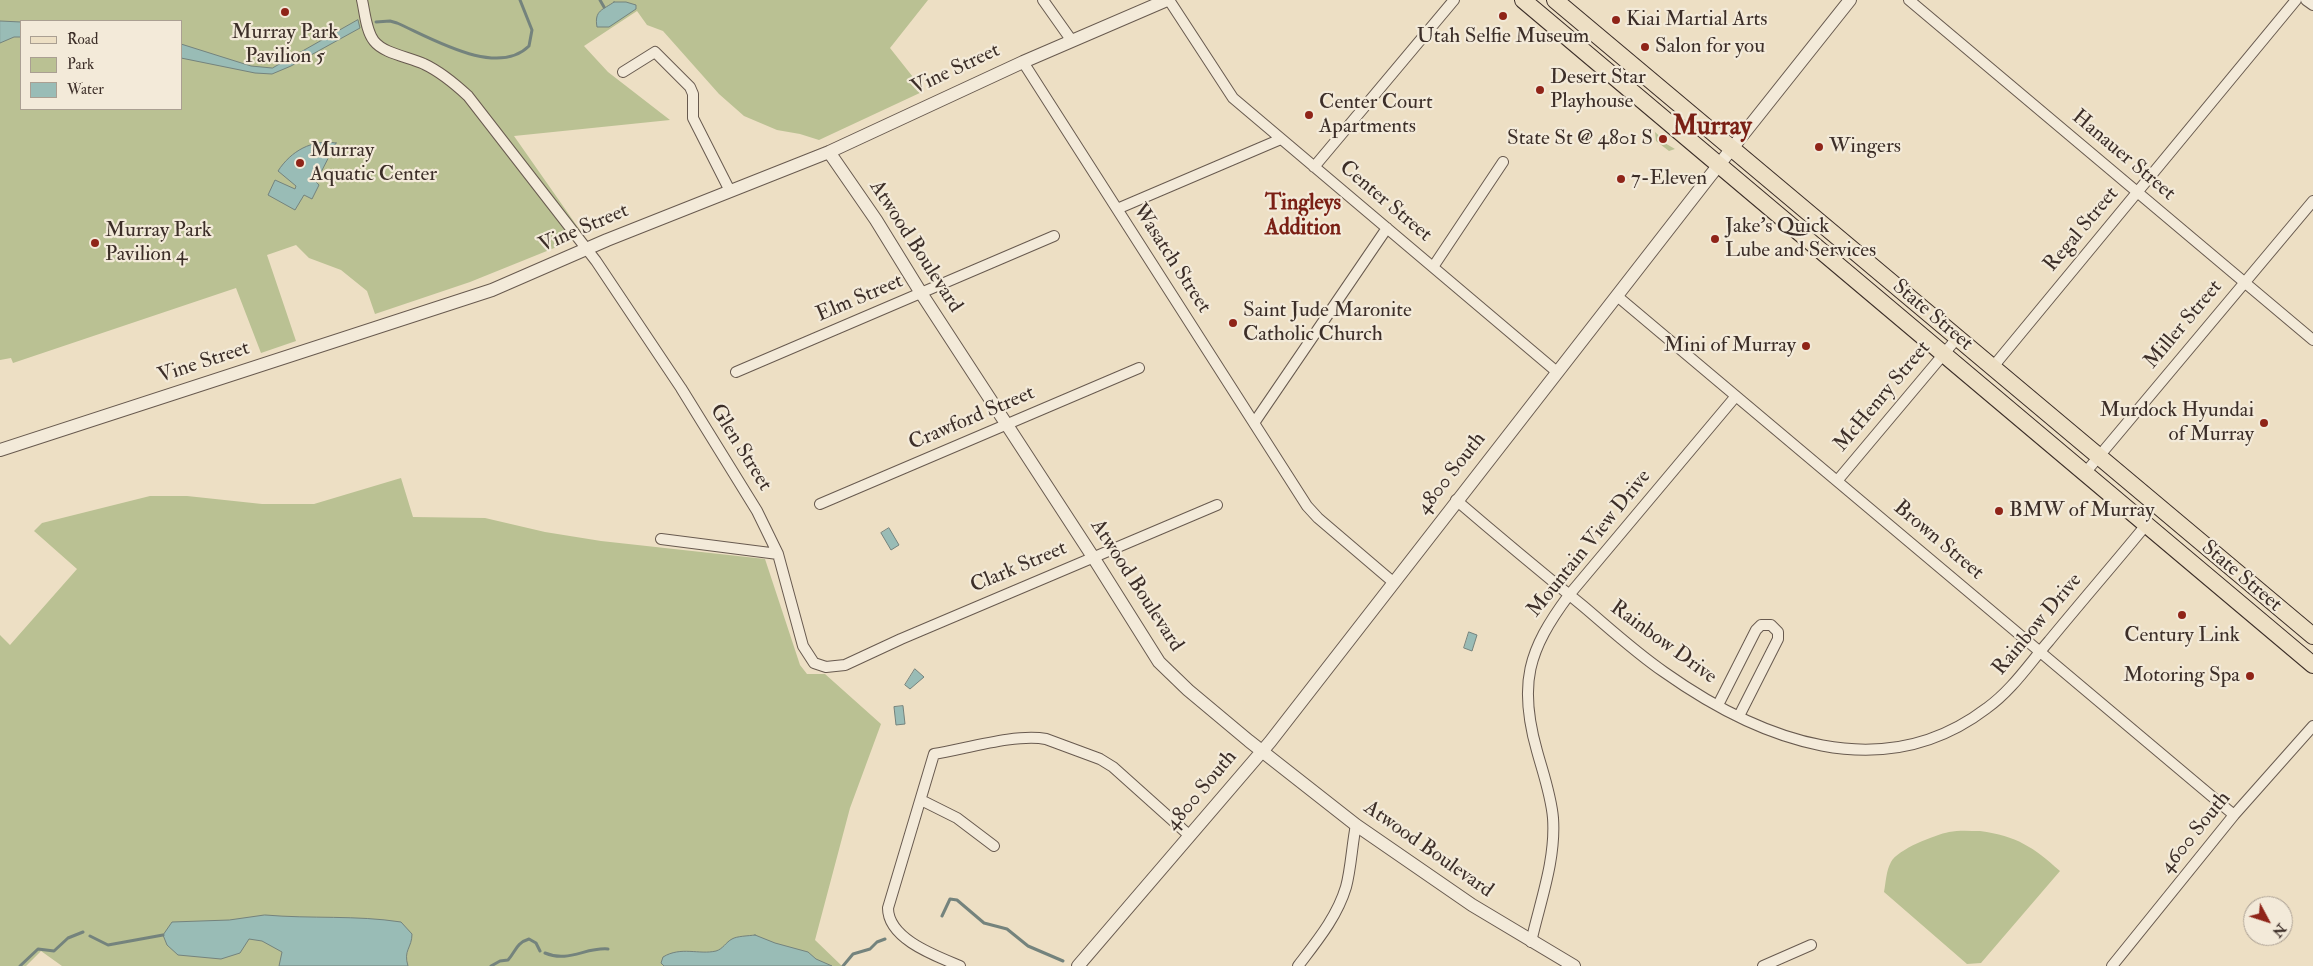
<!DOCTYPE html>
<style>
body{margin:0}
#map{position:relative;width:2313px;height:966px;overflow:hidden;background:#eddfc4;font-family:"IM FELL Double Pica",serif}
canvas{display:block}
.legend{position:absolute;left:20px;top:20px;width:162px;height:90px;box-sizing:border-box;background:#f3ead9;border:1px solid #aa9f92;margin:0;padding:6px 9px;list-style:none;font-size:15px;color:#3c2e28}
.legend li{display:flex;align-items:center;gap:10px;height:25px}
.legend b{width:25px;border:1px solid #aa9f92}
.north{position:absolute;left:2243px;top:896px;width:50px;height:50px;box-sizing:border-box;background:#f3ead9;border:1px solid #aa9f92;border-radius:50%;rotate:130deg;font-size:14px;font-weight:700;line-height:20px;text-align:center;color:#3c2e28}
.north::after{content:'';display:block;margin:auto;width:18px;height:22px;background:#8f2418;clip-path:polygon(50% 0,100% 100%,50% 72%,0 100%)}
</style>
<div id="map">
<canvas width="2313" height="966"></canvas>
<ul class="legend">
<li><b style="height:6px;background:#eddfc4"></b>Road</li>
<li><b style="height:14px;background:#bac193"></b>Park</li>
<li><b style="height:14px;background:#99bcb6"></b>Water</li>
</ul>
<div class="north">N</div>
</div>
<script>
const c = document.querySelector('canvas').getContext('2d');
c.lineJoin = 'round';
function fillPath(path, color) {
  c.fillStyle = color;
  c.fill(path, 'evenodd');
}
function strokePath(path, color, width, dash) {
  c.strokeStyle = color;
  c.lineWidth = width;
  c.lineCap = dash ? 'butt' : 'round';
  c.setLineDash(dash || []);
  c.stroke(path);
}
function label(font, color, halo, rows, align = 'center') {
  c.font = font + ' "IM FELL Double Pica",serif';
  c.lineWidth = 4.5;
  c.setLineDash([]);
  c.textBaseline = 'middle';
  c.strokeStyle = halo;
  c.fillStyle = color;
  for (const [text, x, y, turn = 0] of rows) {
    c.save();
    c.translate(x, y);
    c.rotate((+turn || 0) * Math.PI / 180);
    c.textAlign = isNaN(turn) ? turn : align;
    if (halo) c.strokeText(text, 0, 0);
    c.fillText(text, 0, 0);
    c.restore();
  }
}
fillPath(new Path2D(`
 M 0,0 L 928,0 L 890,48 L 924,91 L 819,140 L 800,134 L 777,130 L 744,116 L 719,94 L 663,31 L 647,25 L 637,11 L 584,46 L 608,72 L 670,120 L 514,136 L 584,236 L 470,282 L 375,314 L 367,291 L 341,270 L 309,258 L 296,245 L 267,255 L 296,341 L 261,353 L 236,288 L 13,363 L 11,358 L 0,360 ZM 21,21 L 181,21 L 181,109 L 21,109 Z
 M 1655,132 L 1664,140 L 1663,142 L 1675,149 L 1669,151 L 1656,141 Z
 M 401,478 L 413,517 L 485,518 L 545,532 L 601,541 L 765,559 L 800,665 L 807,674 L 825,674 L 881,724 L 850,808 L 815,940 L 842,966 L 62,966 L 41,951 L 26,966 L 0,966 L 0,635 L 10,645 L 77,569 L 34,531 L 42,523 L 150,496 L 187,496 L 262,504 L 314,504 Z
 M 1980,831 C 2017,836 2033,847 2060,871 L 1981,963 L 1967,964 L 1884,892 C 1886,882 1886,871 1891,862 C 1898,849 1935,835 1949,832 C 1959,830 1970,831 1980,831 Z`), '#bac193');
const water = new Path2D(`
 M 614,2 L 626,2 L 636,5 L 636,9 L 609,27 L 597,27 C 594,10 603,10 614,2 Z
 M 358,20 L 360,28 L 291,66 L 272,74 L 255,73 L 181,58 L 181,44 L 251,66 L 272,68 Z
 M 0,21 L 21,22 L 21,37 L 14,37 L 0,43 Z
 M 336,143 L 316,182 L 319,185 L 312,199 L 304,195 L 295,210 L 268,195 L 275,180 L 295,189 L 296,186 L 278,171 C 291,151 312,139 336,143 Z
 M 889,528 L 899,545 L 891,550 L 881,533 Z
 M 1469,632 L 1477,635 L 1472,651 L 1464,648 Z
 M 915,669 L 924,677 L 910,689 L 905,685 Z
 M 903,706 L 905,724 L 896,725 L 894,707 Z
 M 265,915 C 311,919 356,915 401,922 L 412,934 C 412,948 403,950 408,966 L 279,966 L 282,952 L 262,941 L 249,939 L 240,953 L 221,959 L 178,955 L 167,945 L 163,935 L 172,922 L 229,920 Z
 M 755,935 L 775,943 L 808,952 L 816,959 L 832,966 L 664,966 L 661,963 L 663,957 C 681,946 699,955 716,951 C 723,949 726,942 732,939 C 737,936 748,936 755,935 Z`);
fillPath(water, '#99bcb6');
strokePath(water, '#74837d', 1);
strokePath(new Path2D(`
 M 600,0 L 604,7
 M 376,22 L 390,21 L 397,23 C 431,38 497,78 529,46 L 532,30 L 520,0
 M 942,916 L 950,899 L 957,900 L 984,923 L 1007,929 L 1028,946 L 1063,961
 M 90,936 L 108,945 L 163,935
 M 545,953 C 568,963 586,947 608,949
 M 20,966 L 38,949 L 54,951 L 68,938 L 83,932
 M 491,966 L 500,961 L 508,960 C 516,951 516,943 529,939 L 536,943 L 540,951
 M 843,966 L 853,954 L 870,949 L 877,942 L 885,939`), '#74837d', 3);
const minor = new Path2D(`
 M 362,0 C 365,13 366,31 374,41 C 384,54 410,57 424,64 C 441,72 454,83 468,96 L 596,261 L 681,388 L 757,511 L 778,554 L 803,646 L 814,663 L 826,667 L 845,665 L 901,639 L 1217,505
 M 1043,0 L 1072,41
 M 1169,0 L 1233,98 L 1557,372
 M 1909,0 L 2313,340
 M 2306,0 L 2313,5
 M 1023,62 L 1307,506 L 1318,518 L 1393,582
 M 623,72 L 655,52 L 690,87 L 693,94 L 693,118 L 730,191
 M 1314,167 L 1454,0
 M 1117,209 L 1281,139
 M 1433,267 L 1503,162
 M 1617,296 L 2234,815
 M 1992,368 L 2296,0
 M 736,372 L 1054,236
 M 1254,423 L 1387,228
 M 2085,473 L 2313,201
 M 1837,481 L 1958,337
 M 1456,500 C 1498,536 1540,571 1583,606 C 1609,628 1635,652 1664,672 C 1760,740 1882,788 1987,708 C 2012,690 2029,664 2049,641 C 2081,602 2114,564 2146,525
 M 820,504 L 1139,368
 M 661,539 L 778,554
 M 1718,705 L 1756,630 L 1761,625 L 1771,625 L 1778,632 L 1778,639 L 1739,716
 M 921,800 L 957,818 L 994,846
 M 1531,942 C 1540,902 1556,860 1553,818 C 1551,795 1543,773 1537,751 C 1518,684 1528,650 1569,595 L 1736,396
 M 960,966 C 936,956 888,939 888,908 L 934,754 C 965,749 1017,733 1046,739 L 1100,759 L 1113,767 L 1190,836
 M 1298,966 C 1317,941 1337,917 1346,887 C 1351,869 1352,844 1356,825
 M 1763,966 L 1811,945
 M 2112,966 L 2234,815 L 2313,726`);
const tertiary = new Path2D(`
 M 829,152 L 876,220 L 921,293 L 1093,557 L 1159,662 L 1188,690 L 1249,741 L 1356,825 L 1472,905 L 1574,966
 M 0,450 L 492,290 L 607,240 L 829,152 L 1023,62 L 1167,0
 M 1078,966 L 1270,742 L 1710,176 L 1850,0`);
const primary = new Path2D(`
 M 1523,0 L 2313,665
 M 1555,0 L 2313,636`);
strokePath(minor, '#685a4f', 12);
strokePath(tertiary, '#685a4f', 14);
strokePath(primary, '#3c2e28', 18);
strokePath(minor, '#f3ead9', 10);
strokePath(tertiary, '#f3ead9', 12);
strokePath(primary, '#eddfc4', 16);
for (const [x, y, r, color] of [
 [285,12,5,"#8f2418"],
 [1503,16,5,"#8f2418"],
 [1616,20,5,"#8f2418"],
 [1645,47,5,"#8f2418"],
 [1540,90,5,"#8f2418"],
 [1309,115,5,"#8f2418"],
 [1663,139,5,"#8f2418"],
 [1819,147,5,"#8f2418"],
 [300,163,5,"#8f2418"],
 [1621,179,5,"#8f2418"],
 [1715,239,5,"#8f2418"],
 [95,243,5,"#8f2418"],
 [1233,323,5,"#8f2418"],
 [1806,346,5,"#8f2418"],
 [2264,423,5,"#8f2418"],
 [1999,511,5,"#8f2418"],
 [2182,615,5,"#8f2418"],
 [2250,676,5,"#8f2418"]
]) {
  const dot = new Path2D();
  dot.arc(x, y, r, 0, 2 * Math.PI);
  c.fillStyle = color;
  c.fill(dot);
  strokePath(dot, '#f3ead9', 2);
}
label('21px', '#3c2e28', '#f3ead9', [
 ["Kiai Martial Arts",1626,20],
 ["Murray Park",285,33,"center"],
 ["Pavilion 5",285,57,"center"],
 ["Utah Selfie Museum",1503,37,"center"],
 ["Salon for you",1655,47],
 ["Desert Star",1550,78],
 ["Playhouse",1550,102],
 ["Center Court",1319,103],
 ["Apartments",1319,127],
 ["State St @ 4801 S",1653,139,"right"],
 ["Wingers",1829,147],
 ["Murray",310,151],
 ["Aquatic Center",310,175],
 ["7-Eleven",1631,179],
 ["Jake's Quick",1725,227],
 ["Lube and Services",1725,251],
 ["Murray Park",105,231],
 ["Pavilion 4",105,255],
 ["Saint Jude Maronite",1243,311],
 ["Catholic Church",1243,335],
 ["Mini of Murray",1796,346,"right"],
 ["Murdock Hyundai",2254,411,"right"],
 ["of Murray",2254,435,"right"],
 ["BMW of Murray",2009,511],
 ["Century Link",2182,636,"center"],
 ["Motoring Spa",2240,676,"right"]
], 'left');
label('21px', '#3c2e28', '#f3ead9', [
 ["Vine Street",956,70,-25],
 ["Hanauer Street",2123,156,40],
 ["Center Street",1385,202,40],
 ["Vine Street",584,229,-23],
 ["Regal Street",2082,230,-50],
 ["Atwood Boulevard",915,247,57],
 ["Wasatch Street",1171,259,57],
 ["Elm Street",860,299,-23],
 ["State Street",1932,316,40],
 ["Miller Street",2184,325,-50],
 ["Vine Street",204,363,-18],
 ["McHenry Street",1883,397,-50],
 ["Crawford Street",972,419,-23],
 ["Glen Street",740,448,58],
 ["4800 South",1452,474,-52],
 ["Brown Street",1938,541,40],
 ["Mountain View Drive",1590,544,-51],
 ["Clark Street",1019,568,-23],
 ["State Street",2241,577,40],
 ["Atwood Boulevard",1136,586,57],
 ["Rainbow Drive",2038,625,-50],
 ["Rainbow Drive",1663,643,36],
 ["4800 South",1202,791,-50],
 ["4600 South",2196,833,-51],
 ["Atwood Boulevard",1428,850,35]
]);
label('bold 22px', '#7a1f14', '#f3ead9', [
 ["Tingleys",1303,204],
 ["Addition",1303,229]
]);
label('bold 26px', '#7a1f14', '#f3ead9', [
 ["Murray",1712,128]
]);
</script>
